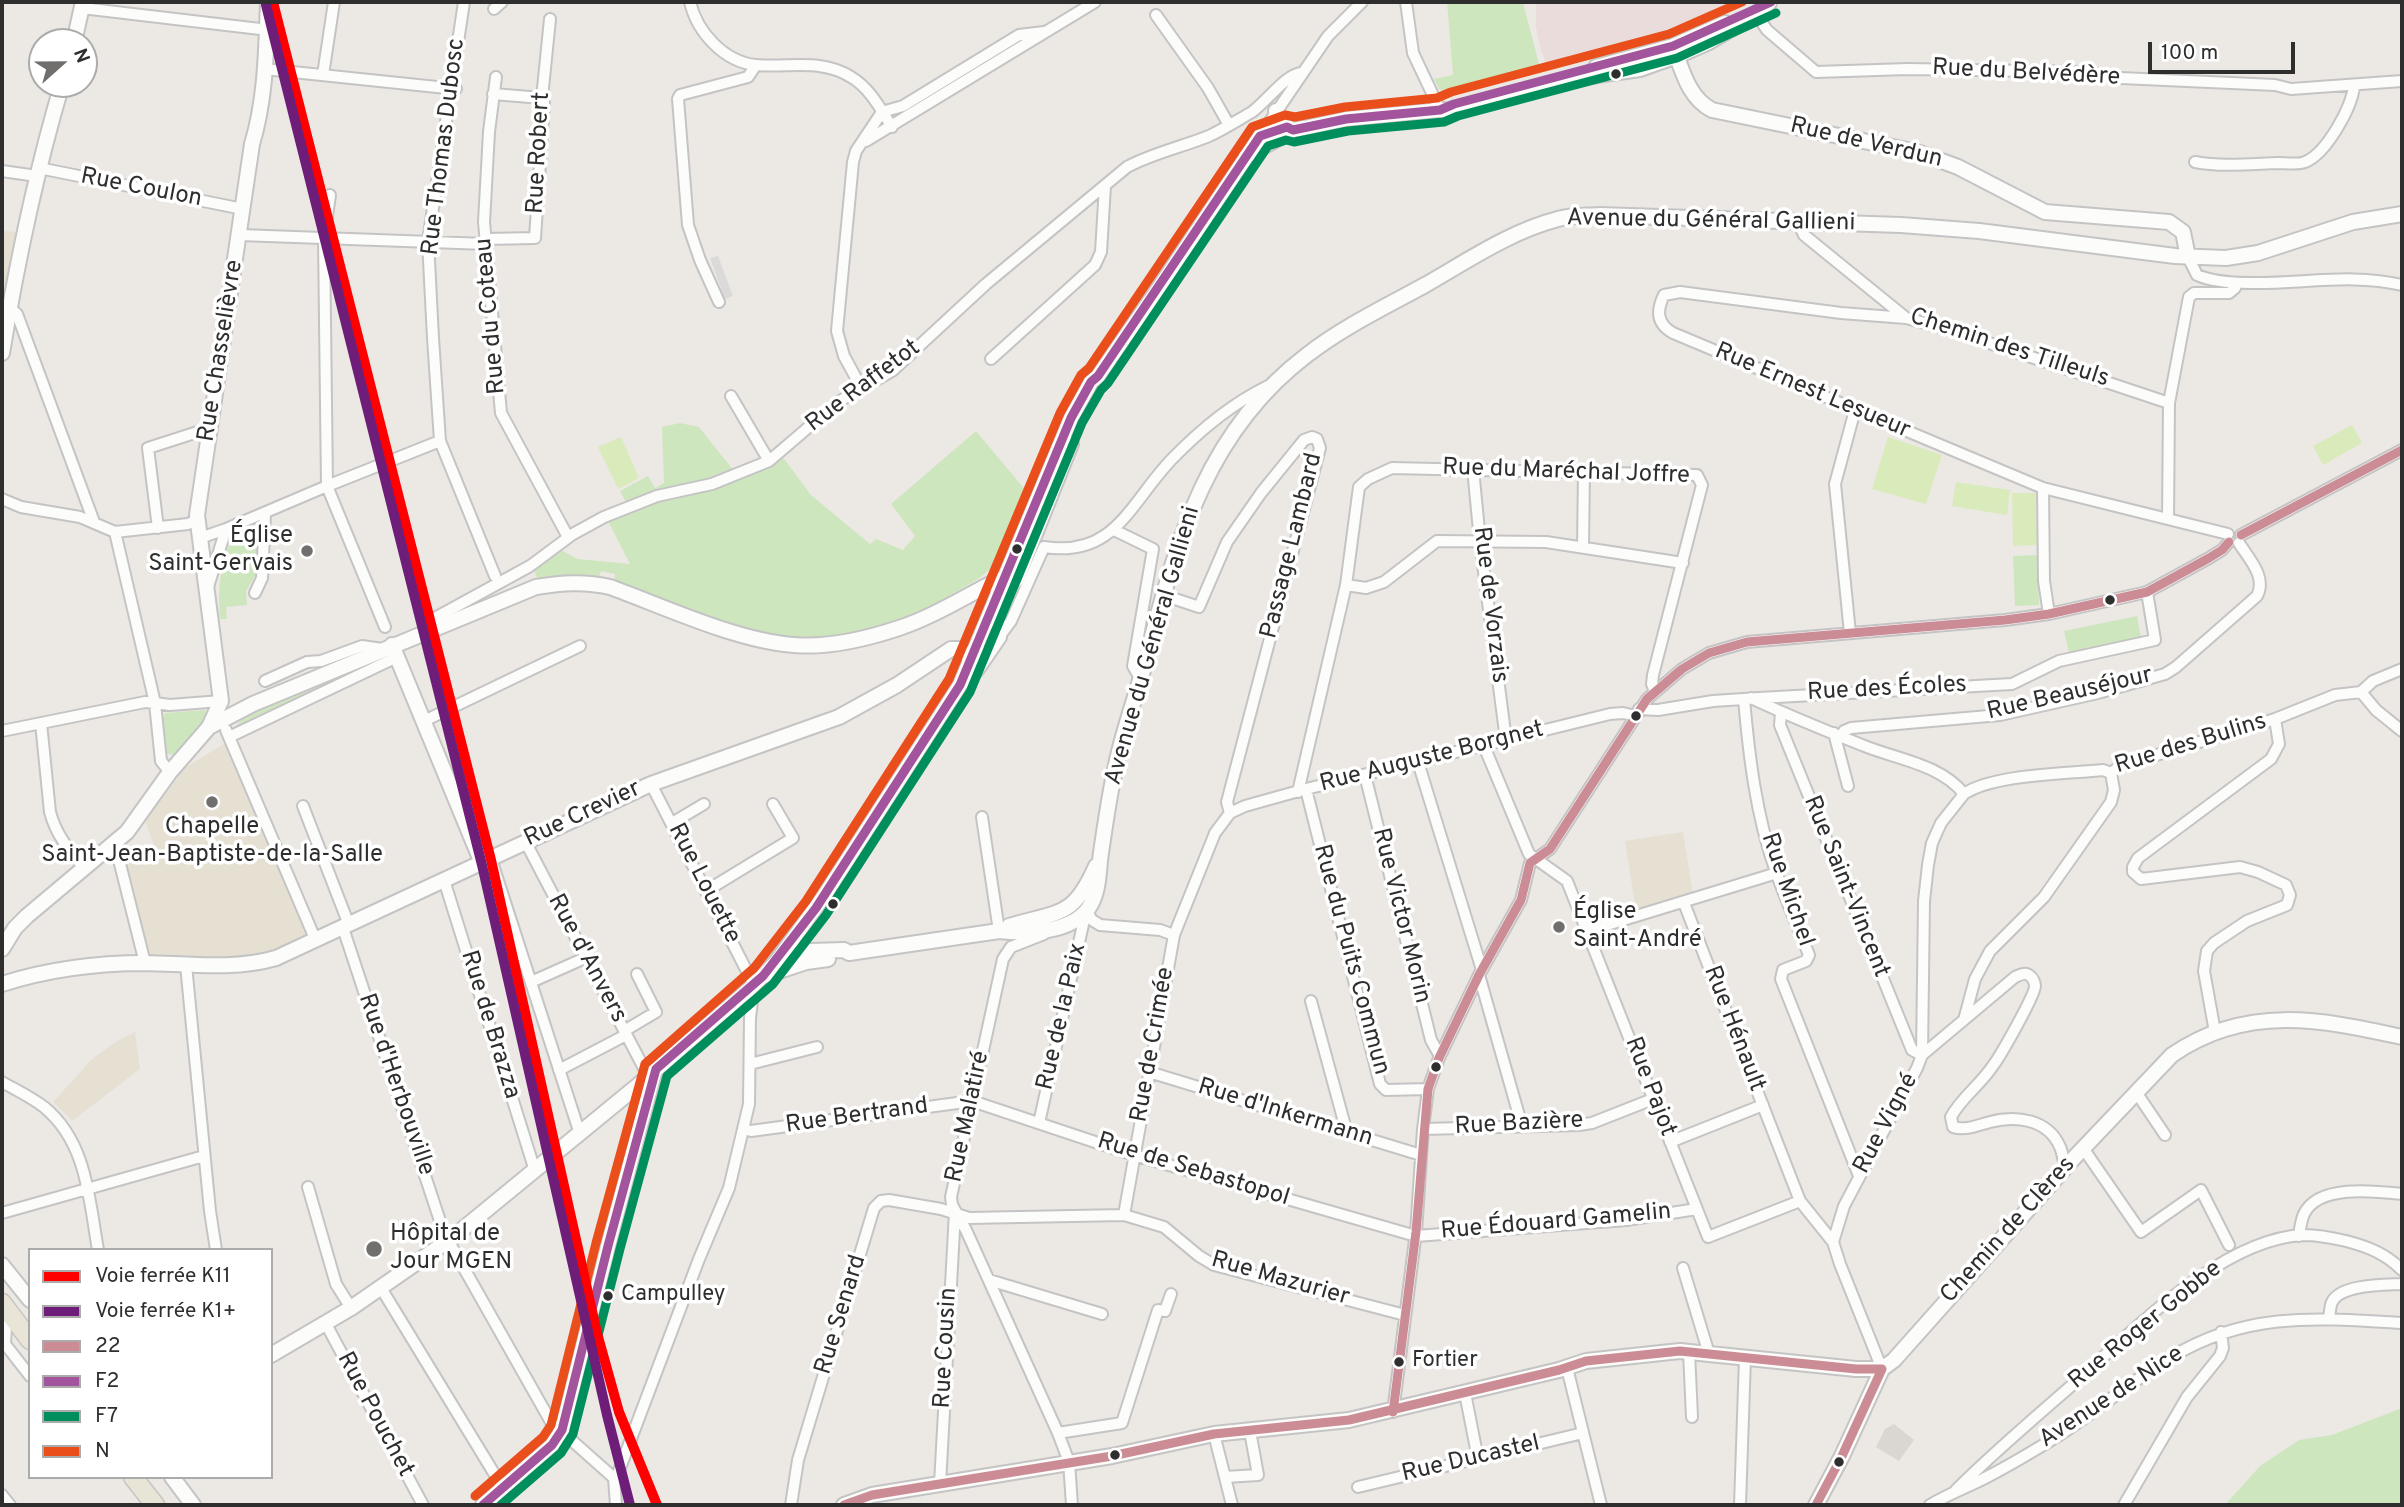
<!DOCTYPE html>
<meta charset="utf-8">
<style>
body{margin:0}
#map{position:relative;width:2404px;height:1507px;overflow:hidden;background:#ece8e4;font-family:Overpass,sans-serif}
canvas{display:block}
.frame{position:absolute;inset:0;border:4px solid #2e2e2e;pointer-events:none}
.legend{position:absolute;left:28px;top:1248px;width:245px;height:231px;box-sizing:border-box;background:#fff;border:2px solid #ababab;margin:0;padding:9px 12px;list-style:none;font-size:21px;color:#2e2e2e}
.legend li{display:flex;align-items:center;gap:14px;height:35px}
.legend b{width:35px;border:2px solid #ababab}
.north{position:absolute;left:28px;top:28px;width:70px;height:70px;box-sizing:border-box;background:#fff;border:2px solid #ababab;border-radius:50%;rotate:69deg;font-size:19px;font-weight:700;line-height:28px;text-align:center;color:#2e2e2e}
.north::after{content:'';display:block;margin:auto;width:24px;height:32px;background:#706f6e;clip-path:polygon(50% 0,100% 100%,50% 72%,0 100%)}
.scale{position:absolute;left:2148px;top:42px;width:147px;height:32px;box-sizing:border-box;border:4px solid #2e2e2e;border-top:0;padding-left:9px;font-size:21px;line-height:24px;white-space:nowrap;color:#2e2e2e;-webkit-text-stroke:5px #fff;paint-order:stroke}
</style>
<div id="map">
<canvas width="2404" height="1507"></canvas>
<div class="frame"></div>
<ul class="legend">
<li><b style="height:9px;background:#f00"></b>Voie ferrée K11</li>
<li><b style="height:9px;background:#6e1e78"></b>Voie ferrée K1+</li>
<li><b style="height:9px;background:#cc8c95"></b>22</li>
<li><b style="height:9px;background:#a2559d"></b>F2</li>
<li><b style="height:9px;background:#008f5c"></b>F7</li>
<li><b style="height:9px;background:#e94e1b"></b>N</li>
</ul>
<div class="north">N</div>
<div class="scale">100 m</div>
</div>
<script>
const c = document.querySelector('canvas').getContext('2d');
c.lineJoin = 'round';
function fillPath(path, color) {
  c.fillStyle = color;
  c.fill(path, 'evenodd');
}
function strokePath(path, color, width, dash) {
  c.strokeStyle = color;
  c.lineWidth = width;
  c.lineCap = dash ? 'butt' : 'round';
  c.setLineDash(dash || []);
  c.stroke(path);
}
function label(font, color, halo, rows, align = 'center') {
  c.font = font + ' Overpass,sans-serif';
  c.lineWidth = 7;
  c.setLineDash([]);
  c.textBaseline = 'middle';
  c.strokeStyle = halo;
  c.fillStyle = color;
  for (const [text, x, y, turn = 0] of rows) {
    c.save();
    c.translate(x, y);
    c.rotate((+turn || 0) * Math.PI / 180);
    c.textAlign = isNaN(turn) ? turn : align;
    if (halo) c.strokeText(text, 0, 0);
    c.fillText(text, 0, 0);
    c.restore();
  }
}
fillPath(new Path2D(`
 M 718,256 L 733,296 L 725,299 L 710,258 Z`), '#dcd9db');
fillPath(new Path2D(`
 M 2,231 L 17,232 L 2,305 Z
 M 227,742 L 310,936 L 272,953 L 254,958 L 219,959 L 149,957 L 123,859 L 137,855 L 142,863 L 158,856 L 145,821 L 186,767 Z
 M 1683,832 L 1693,895 L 1636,911 L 1625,841 Z
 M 135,1032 L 140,1069 L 72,1121 L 53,1102 L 91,1060 L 112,1044 Z`), '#e6e0d3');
fillPath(new Path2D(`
 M 1536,2 L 1738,2 L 1665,32 L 1553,68 L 1546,64 L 1540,46 L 1536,27 Z`), '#e9dcdb');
fillPath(new Path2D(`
 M 1447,2 L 1523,2 L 1541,72 L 1451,95 L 1439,89 L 1434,79 L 1453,75 Z
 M 680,423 L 699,427 L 738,476 L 782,456 L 811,495 L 870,544 L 876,539 L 903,550 L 915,536 L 891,504 L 976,431 L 1028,493 L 998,563 L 978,579 L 917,614 L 886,626 L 853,635 L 797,642 L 746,632 L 623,586 L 614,581 L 615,574 L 601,571 L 599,578 L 578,576 L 538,581 L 533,567 L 559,549 L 577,559 L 630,564 L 608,521 L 627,504 L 620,491 L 648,476 L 655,488 L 664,483 L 662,427 Z
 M 255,524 L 258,527 L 256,574 L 246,591 L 247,605 L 226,607 L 227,619 L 220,619 C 218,598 219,558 232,541 C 238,533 247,529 255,524 Z
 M 2037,555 L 2039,605 L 2015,606 L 2013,556 Z
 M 2137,616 L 2141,637 L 2069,652 L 2064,631 Z
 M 383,657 L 385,657 L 235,728 L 247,713 Z
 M 205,710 L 208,722 L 202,724 L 176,753 L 171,755 L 167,753 L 163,718 L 165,713 Z
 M 2402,1408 L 2402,1505 L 2225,1505 L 2260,1466 L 2299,1440 L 2332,1435 Z`), '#cee6be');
fillPath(new Path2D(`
 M 2352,425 L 2362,443 L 2323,465 L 2313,446 Z
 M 621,437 L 639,478 L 618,489 L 598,447 Z
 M 1888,437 L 1942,455 L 1926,504 L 1872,489 Z
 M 1956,482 L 2010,490 L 2007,515 L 1952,506 Z
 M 2012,493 L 2036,493 L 2037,545 L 2013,546 Z`), '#d9eabb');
fillPath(new Path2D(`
 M 1894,1424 L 1914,1440 L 1899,1461 L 1876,1447 L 1885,1429 Z`), '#dad6d2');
const minor = new Path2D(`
 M 464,2 L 428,241 L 433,338 L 440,441 L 495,576
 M 690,2 C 697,32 724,62 756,65 C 789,68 821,58 851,77 C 870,88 881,110 892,127
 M 1406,2 L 1413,53 L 1440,110
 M 82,8 L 260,29
 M 494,9 L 502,2
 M 1756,14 L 1767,30 L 1816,72 L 1908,69 L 2090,72 L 2121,78 L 2275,85 L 2291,89 L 2402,81
 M 1156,15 L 1208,88 L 1229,125
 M 264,69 L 456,89
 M 323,75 L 334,2
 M 496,77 L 489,132 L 484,222 L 501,413 L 568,537
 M 493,94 L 542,98
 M 882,112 L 903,106 L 1019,35 L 1044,32
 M 1260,136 L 1328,36 L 1362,2
 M 866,141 L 1095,2
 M 2195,162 C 2222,167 2250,164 2278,163 C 2286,163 2298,165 2305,162 C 2326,154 2353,106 2354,85
 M 39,168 L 243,209
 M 2,171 L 37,176
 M 330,195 L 324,238 L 327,486 L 385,627
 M 1798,222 L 1804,235 L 1906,318 L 1947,329 L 2169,403
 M 240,235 L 486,244
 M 486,239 L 535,238 L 544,103 L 542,98 L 550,19
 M 2188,257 L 2197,275 C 2213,282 2233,283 2250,283 C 2301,284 2353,273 2402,285
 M 719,302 L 700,260 L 688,225 L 678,99 L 680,95 L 748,77 L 756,65
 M 9,307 L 17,314 L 94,522
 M 1906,318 L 1841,313 L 1680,292 L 1664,295 C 1656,311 1657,324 1673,333 L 2043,488 L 2228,534
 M 991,359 L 1095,265 L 1101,252 L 1105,186
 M 862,389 L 844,356 L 837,331 L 853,162 L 856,151 L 882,112
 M 731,396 L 769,461
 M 1473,469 L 1480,541 L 1506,740
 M 2043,488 L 2044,581 L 2049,614
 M 2,499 L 21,507 L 80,517 L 115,532 L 188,524 L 197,520
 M 2168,519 L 2169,403 L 2189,297 L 2194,293 L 2229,293 L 2235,288 L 2236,283
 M 158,528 L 148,448 L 210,428
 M 1114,530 L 1153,549 L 1133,666 L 1140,678
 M 2241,535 L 2402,450
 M 200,538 L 226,529 L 327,486 L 440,441
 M 1583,547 L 1584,470
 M 1346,585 L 1359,487 L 1368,479 L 1392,468 L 1697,475 L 1702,485 L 1653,675 L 1652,684 L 1655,691
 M 207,590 L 226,529
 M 255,593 L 262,578 L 265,514
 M 1163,595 L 1199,607 L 1227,542 L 1261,493 L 1304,440 L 1312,437 L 1317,439 L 1320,448 L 1227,802 L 1230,813
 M 431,629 L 435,618 L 530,566 L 573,534 L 604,517 L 657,496 L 712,484 L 769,461 L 838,402 L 892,371 L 986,284 L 1127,167 C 1153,153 1182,147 1209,136 C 1224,129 1238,120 1252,112 C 1267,101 1287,73 1302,73
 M 1850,633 L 1835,484 L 1855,410
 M 999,637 L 1011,621 L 1044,547 C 1115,558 1130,503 1171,460 C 1200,430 1231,404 1268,386
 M 265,681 L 307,662 L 321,661 L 362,646 L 382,649
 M 2361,692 L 2376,710 L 2402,731
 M 1751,698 C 1787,715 1824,730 1862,745 C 1895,759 1941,764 1964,794 C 1993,774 2066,774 2103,770 L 2111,773 L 2120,766 L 2275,719 L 2335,695 L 2361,692 L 2373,681 L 2402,669
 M 1744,699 C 1749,756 1756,815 1775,869 C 1785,898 1798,927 1809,955 L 1806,961 L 1783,970 L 1781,979 L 1859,1176
 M 1639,709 L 1658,710 L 1713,701 L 1759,698 L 2012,684 L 2059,661 L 2155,640 L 2147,592
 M 1781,713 L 1780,725 L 1912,1050 L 1922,1055 L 2015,977 C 2021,974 2026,972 2030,976 C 2033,978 2035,983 2035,986 C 2035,995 2000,1057 1992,1067 C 1980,1085 1961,1098 1951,1117 L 1953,1127 C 1966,1131 1978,1125 1990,1122 C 2016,1115 2048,1119 2060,1147 C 2063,1153 2063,1161 2066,1168
 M 424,721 L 580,646
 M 41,723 L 50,812 C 56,835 69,850 84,868
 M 226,730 L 316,941
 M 2,731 L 145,702 L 155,703 L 115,532
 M 1834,733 L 1848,786
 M 1841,736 L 1844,731 L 1851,728 L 2000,715 L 2098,693 L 2165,674 L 2176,667 L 2257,596 C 2267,577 2249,559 2239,543
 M 229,737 L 397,657
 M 1484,746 L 1529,854 L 1567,881 L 1708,1237 L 1800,1201
 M 1418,762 L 1482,970
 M 170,772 L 161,761 L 155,703 L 170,705 L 221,701
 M 1365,775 L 1431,1040 L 1440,1056
 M 1306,789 L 1380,1084 L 1386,1090 L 1428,1089
 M 1298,792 L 1346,585 L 1366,588 L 1384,582 L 1437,541 L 1546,542 L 1683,563
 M 303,806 L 349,925
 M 982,817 L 999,931
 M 672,823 L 704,804
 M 525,841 L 648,1076
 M 115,844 L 145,963
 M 491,859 L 580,1134
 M 444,880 L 535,1171
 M 706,891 L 793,838 L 773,804
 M 1684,903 L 1800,1201 L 1833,1242
 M 1086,910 L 1092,920 L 1100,925 L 1160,930 L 1174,935
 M 343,928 L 444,1233 L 551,1422 L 614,1478
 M 1587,931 L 1777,873
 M 1044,934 L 1011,947 L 1003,959 L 951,1197 L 952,1205 L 966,1230 L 1058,1433 L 1069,1462 L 1072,1505
 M 186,965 L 210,1211 L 216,1250
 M 1479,975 L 1522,1126
 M 531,982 L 585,958
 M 1311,1001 L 1347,1133
 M 1964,1020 L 1975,979 L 1990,951 L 2044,897 L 2111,802 L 2114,790 L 2111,773
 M 624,1031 L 656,1012 L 637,974
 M 2215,1032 L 2204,971 L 2207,951 L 2214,943 L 2247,921 L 2287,905 L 2290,895 L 2286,885 L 2258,872 L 2240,867 L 2141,879 L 2133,872 L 2133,867 L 2138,858 L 2271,759 L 2279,744 L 2275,719
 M 750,1064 L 817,1047
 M 559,1070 L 626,1035
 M 1149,1072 L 1421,1155
 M 2,1082 C 16,1090 31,1097 44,1107 C 87,1142 89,1199 98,1250
 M 2136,1092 L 2165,1135
 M 1039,1123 L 1086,911
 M 743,1129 L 751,1131 L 972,1101 L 1134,1155 L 1416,1236 L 1626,1220 L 1697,1209
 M 1423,1129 L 1579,1125 L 1592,1123 L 1653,1099
 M 1670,1142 L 1763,1105
 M 2083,1148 L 2141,1232 L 2201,1190 L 2229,1245
 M 308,1187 L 336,1284 L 351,1308
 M 2,1213 L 204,1156
 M 1124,1215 L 1174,935 L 1215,833 L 1230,813 L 1245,806 L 1306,789 L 1610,714 L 1623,713 L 1636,716
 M 2299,1236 C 2300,1229 2301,1220 2304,1214 C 2318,1184 2375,1191 2402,1194
 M 1683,1268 L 1709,1354
 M 989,1280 L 1102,1314
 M 381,1288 L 503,1488
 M 2329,1318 C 2330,1313 2330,1306 2332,1302 C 2341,1284 2384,1285 2402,1284
 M 326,1324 L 423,1505
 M 6,1326 L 5,1344 L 30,1376
 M 1689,1352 L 1692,1417
 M 1567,1368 L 1601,1505
 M 1882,1369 L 1840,1264 L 1833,1242 L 1844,1206 L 1917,1068 L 1922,1055 L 1924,901 L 1928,865 L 1932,843 L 1941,823 L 1964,794
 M 1465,1393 L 1478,1459
 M 1393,1412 L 1416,1232 L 1423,1129 L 1428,1089 L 1439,1058 L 1479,975 L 1521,900 L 1530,863 L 1550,849 L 1647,699 L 1682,669 L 1709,653 L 1747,642 L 2005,620 L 2049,614 L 2147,592 L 2209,558 L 2222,550 L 2229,542
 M 1058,1433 L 1122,1423 L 1158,1310 L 1165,1311 L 1171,1294
 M 1214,1434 L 1232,1505
 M 1225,1477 L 1258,1475 L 1250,1431
 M 940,1484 L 955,1212
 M 1358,1487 L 1583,1433
 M 1956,1490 C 1995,1451 2037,1416 2079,1379 C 2136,1328 2224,1238 2304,1235 C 2318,1235 2333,1238 2346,1241 C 2369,1247 2386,1254 2402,1270
 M 2,1495 L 10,1505
 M 616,1505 L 614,1478 L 617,1476 L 699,1259 L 729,1188 L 749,1104 L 750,1018 L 754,985 L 651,784
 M 791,1505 L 798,1460 L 874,1208 L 881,1201 L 889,1200 L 941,1209 L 969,1218 L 1124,1215 L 1164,1227 L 1199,1256 L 1214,1265 L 1405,1315
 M 1740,1505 L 1745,1358
 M 1930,1505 C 1948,1494 1968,1487 1987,1477 C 2012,1464 2037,1449 2061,1434 C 2098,1410 2132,1381 2170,1358 C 2246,1311 2318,1318 2402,1323
 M 2124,1505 L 2187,1397 L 2220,1356 L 2223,1348 L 2221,1332`);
const tertiary = new Path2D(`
 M 74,42 L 83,2
 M 1673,46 C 1682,69 1688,98 1712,110 L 1917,152 L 1958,167 L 2045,212 L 2169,222 L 2183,232 L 2188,257
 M 1596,67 L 1673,46 L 1725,23
 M 1276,111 L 1283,124 L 1292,130
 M 1246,156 L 1293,130 L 1304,128 L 1346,119 L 1440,110 L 1457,111 L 1576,78 L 1640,69 L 1677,56 L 1709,42 L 1756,14 L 1769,3
 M 2,353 C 17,262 36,172 62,84
 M 392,645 L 482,863
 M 964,682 L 977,669 L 999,637 L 998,618 L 1013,583 L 1017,579 L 1071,444
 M 209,727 L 253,704 L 536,587 C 562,583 584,581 610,587 C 665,607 737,641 794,645 C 829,648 866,639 899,628 C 935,616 967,595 1000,579 L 1005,579
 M 1009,926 C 1058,911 1073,919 1096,866
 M 788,946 L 810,951 L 844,950 L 849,953 L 999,931 C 1027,934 1070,933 1088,909 C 1100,892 1098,872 1101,853 C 1106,818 1111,782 1120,748 C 1128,716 1140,684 1148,652 C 1178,537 1208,430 1307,355 C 1343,327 1385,307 1425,285 C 1467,261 1511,231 1558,219 C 1570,215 1586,216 1600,215 L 1901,225 L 1979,231 L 2175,256 L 2226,258 L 2258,253 L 2353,222 L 2402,214
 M 2,949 L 15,928 L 27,916 L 127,832 L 170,772 L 209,727 L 221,701 L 197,515 L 252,144 C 266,98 266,50 268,2
 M 764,976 L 806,962 L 828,959
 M 2,984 C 49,969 97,963 146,963 C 189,964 235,970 276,958 L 651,784 L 839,717 L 897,685 L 951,649 L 959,649 C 971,658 968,657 985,657
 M 2,1265 L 30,1300
 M 271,1355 L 351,1308 L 452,1238 L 636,1087 L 754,985 L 777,961 L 824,896 L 960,685 L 1071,418 L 1091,382 L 1098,376 L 1157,291 L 1260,136 L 1287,127
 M 1882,1369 L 1894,1360 L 2072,1160 L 2172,1055 C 2246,1004 2321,1019 2402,1037
 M 172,1477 L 193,1505
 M 483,1505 L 552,1445 L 562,1430 L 608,1246 L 655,1070
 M 844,1505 L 872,1495 L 1112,1456 L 1214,1434 L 1349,1420 L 1559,1370 L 1586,1361 L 1680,1351 L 1856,1369 L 1882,1369
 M 1816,1505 L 1842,1456 L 1882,1369`);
const primary = new Path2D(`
 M 2,1303 L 30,1340
 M 133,1477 L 155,1505`);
strokePath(minor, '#c5c4c5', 14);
strokePath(tertiary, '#c5c4c5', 18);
strokePath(primary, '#c6c5c4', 21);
strokePath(minor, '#fcfcfb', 10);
strokePath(tertiary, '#fcfcfb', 14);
strokePath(primary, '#e8e4d6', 18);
strokePath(new Path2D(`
 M 650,1489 L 658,1505`), '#dfdfe1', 2.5);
strokePath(new Path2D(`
 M 2241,535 L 2402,450
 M 1393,1412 L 1416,1232 L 1428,1089 L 1439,1058 L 1479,975 L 1521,900 L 1530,863 L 1550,849 L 1647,699 L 1682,669 L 1709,653 L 1747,642 L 2005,620 L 2049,614 L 2147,592 L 2209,558 L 2222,550 L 2229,542
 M 844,1505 L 872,1495 L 1112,1456 L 1214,1434 L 1349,1420 L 1559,1370 L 1586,1361 L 1680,1351 L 1856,1369 L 1882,1369 L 1842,1456 L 1816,1505`), '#cc8c95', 9);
strokePath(new Path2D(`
 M 483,1505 L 552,1445 L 562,1430 L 608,1246 L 656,1069 L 763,976 L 816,908 L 960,685 L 1071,418 L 1091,382 L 1098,376 L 1260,136 L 1287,127 L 1293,130 L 1346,119 L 1440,110 L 1454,104 L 1673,46 L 1771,2`), '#a2559d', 9);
strokePath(new Path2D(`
 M 501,1505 L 561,1453 L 573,1434 L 620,1249 L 667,1076 L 773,984 L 826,915 L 970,692 L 1082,423 L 1101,390 L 1108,383 L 1268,146 L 1286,140 L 1294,142 L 1348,131 L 1444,122 L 1458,116 L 1677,58 L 1776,13`), '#008f5c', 9);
strokePath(new Path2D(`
 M 475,1496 L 543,1437 L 551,1425 L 596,1243 L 645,1064 L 754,968 L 806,901 L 949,679 L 1060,413 L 1081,375 L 1089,368 L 1252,127 L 1285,115 L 1295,117 L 1345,107 L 1437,98 L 1451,92 L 1669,34 L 1742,2`), '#e94e1b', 9);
strokePath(new Path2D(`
 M 273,2 L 491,860 L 597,1333 L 619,1412 L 657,1505`), '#f00', 10);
strokePath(new Path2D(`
 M 266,5 L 482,865 L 607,1415 L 630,1505`), '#6e1e78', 10);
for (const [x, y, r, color] of [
 [1616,74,6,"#2e2e2e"],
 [1017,549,6,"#2e2e2e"],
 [307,551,7,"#706f6e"],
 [2110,600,6,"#2e2e2e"],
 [1636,716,6,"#2e2e2e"],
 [212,802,7,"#706f6e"],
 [833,904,6,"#2e2e2e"],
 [1559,927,7,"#706f6e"],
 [1436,1067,6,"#2e2e2e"],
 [374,1249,9,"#706f6e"],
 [608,1296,6,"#2e2e2e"],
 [1399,1362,6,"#2e2e2e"],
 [1115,1455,6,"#2e2e2e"],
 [1839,1462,6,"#2e2e2e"]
]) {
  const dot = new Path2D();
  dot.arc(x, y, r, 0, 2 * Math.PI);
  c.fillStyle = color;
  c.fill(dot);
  strokePath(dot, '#fff', 2.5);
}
label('22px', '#2e2e2e', '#fff', [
 ["Campulley",621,1296],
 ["Fortier",1412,1362]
], 'left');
label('24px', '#2e2e2e', '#fff', [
 ["Rue du Belvédère",2026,74,3],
 ["Rue de Verdun",1866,144,13],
 ["Rue Thomas Dubosc",445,147,-83],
 ["Rue Robert",540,153,-87],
 ["Rue Coulon",141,189,11],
 ["Avenue du Général Gallieni",1711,222,1],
 ["Rue du Coteau",492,316,-95],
 ["Chemin des Tilleuls",2009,349,18],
 ["Rue Chasselièvre",222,351,-81],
 ["Rue Raffetot",864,387,-37],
 ["Rue Ernest Lesueur",1812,392,23],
 ["Rue du Maréchal Joffre",1566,473,2],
 ["Passage Lambard",1293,546,-76],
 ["Rue de Vorzais",1489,605,83],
 ["Avenue du Général Gallieni",1154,646,-74],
 ["Rue des Écoles",1887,690,-3],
 ["Rue Beauséjour",2070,695,-13],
 ["Rue des Bulins",2191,745,-17],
 ["Rue Auguste Borgnet",1432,758,-14],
 ["Rue Crevier",583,815,-25],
 ["Rue Louette",703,884,63],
 ["Rue Saint-Vincent",1845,887,68],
 ["Rue Michel",1786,890,71],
 ["Rue Victor Morin",1400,916,76],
 ["Rue d'Anvers",586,959,62],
 ["Rue du Puits Commun",1350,960,75],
 ["Rue de la Paix",1063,1017,-77],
 ["Rue de Brazza",489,1025,73],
 ["Rue Hénault",1733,1029,69],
 ["Rue de Crimée",1154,1045,-80],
 ["Rue d'Herbouville",395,1085,71],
 ["Rue Pajot",1649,1087,69],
 ["Rue d'Inkermann",1285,1114,17],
 ["Rue Bertrand",857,1117,-8],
 ["Rue Malatiré",969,1117,-78],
 ["Rue Vigné",1887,1124,-62],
 ["Rue Bazière",1519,1125,-3],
 ["Rue de Sebastopol",1193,1171,17],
 ["Rue Édouard Gamelin",1556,1223,-5],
 ["Chemin de Clères",2009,1231,-48],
 ["Rue Mazurier",1280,1280,16],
 ["Rue Senard",842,1315,-73],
 ["Rue Roger Gobbe",2146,1326,-39],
 ["Rue Cousin",947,1348,-87],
 ["Avenue de Nice",2112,1398,-33],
 ["Rue Pouchet",374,1415,62],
 ["Rue Ducastel",1471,1460,-13]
]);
label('24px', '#2e2e2e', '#fff', [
 ["Église",293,537,"right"],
 ["Saint-Gervais",293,565,"right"],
 ["Chapelle",212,828,"center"],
 ["Saint-Jean-Baptiste-de-la-Salle",212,856,"center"],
 ["Église",1573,913],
 ["Saint-André",1573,941],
 ["Hôpital de",390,1235],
 ["Jour MGEN",390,1263]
], 'left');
</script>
